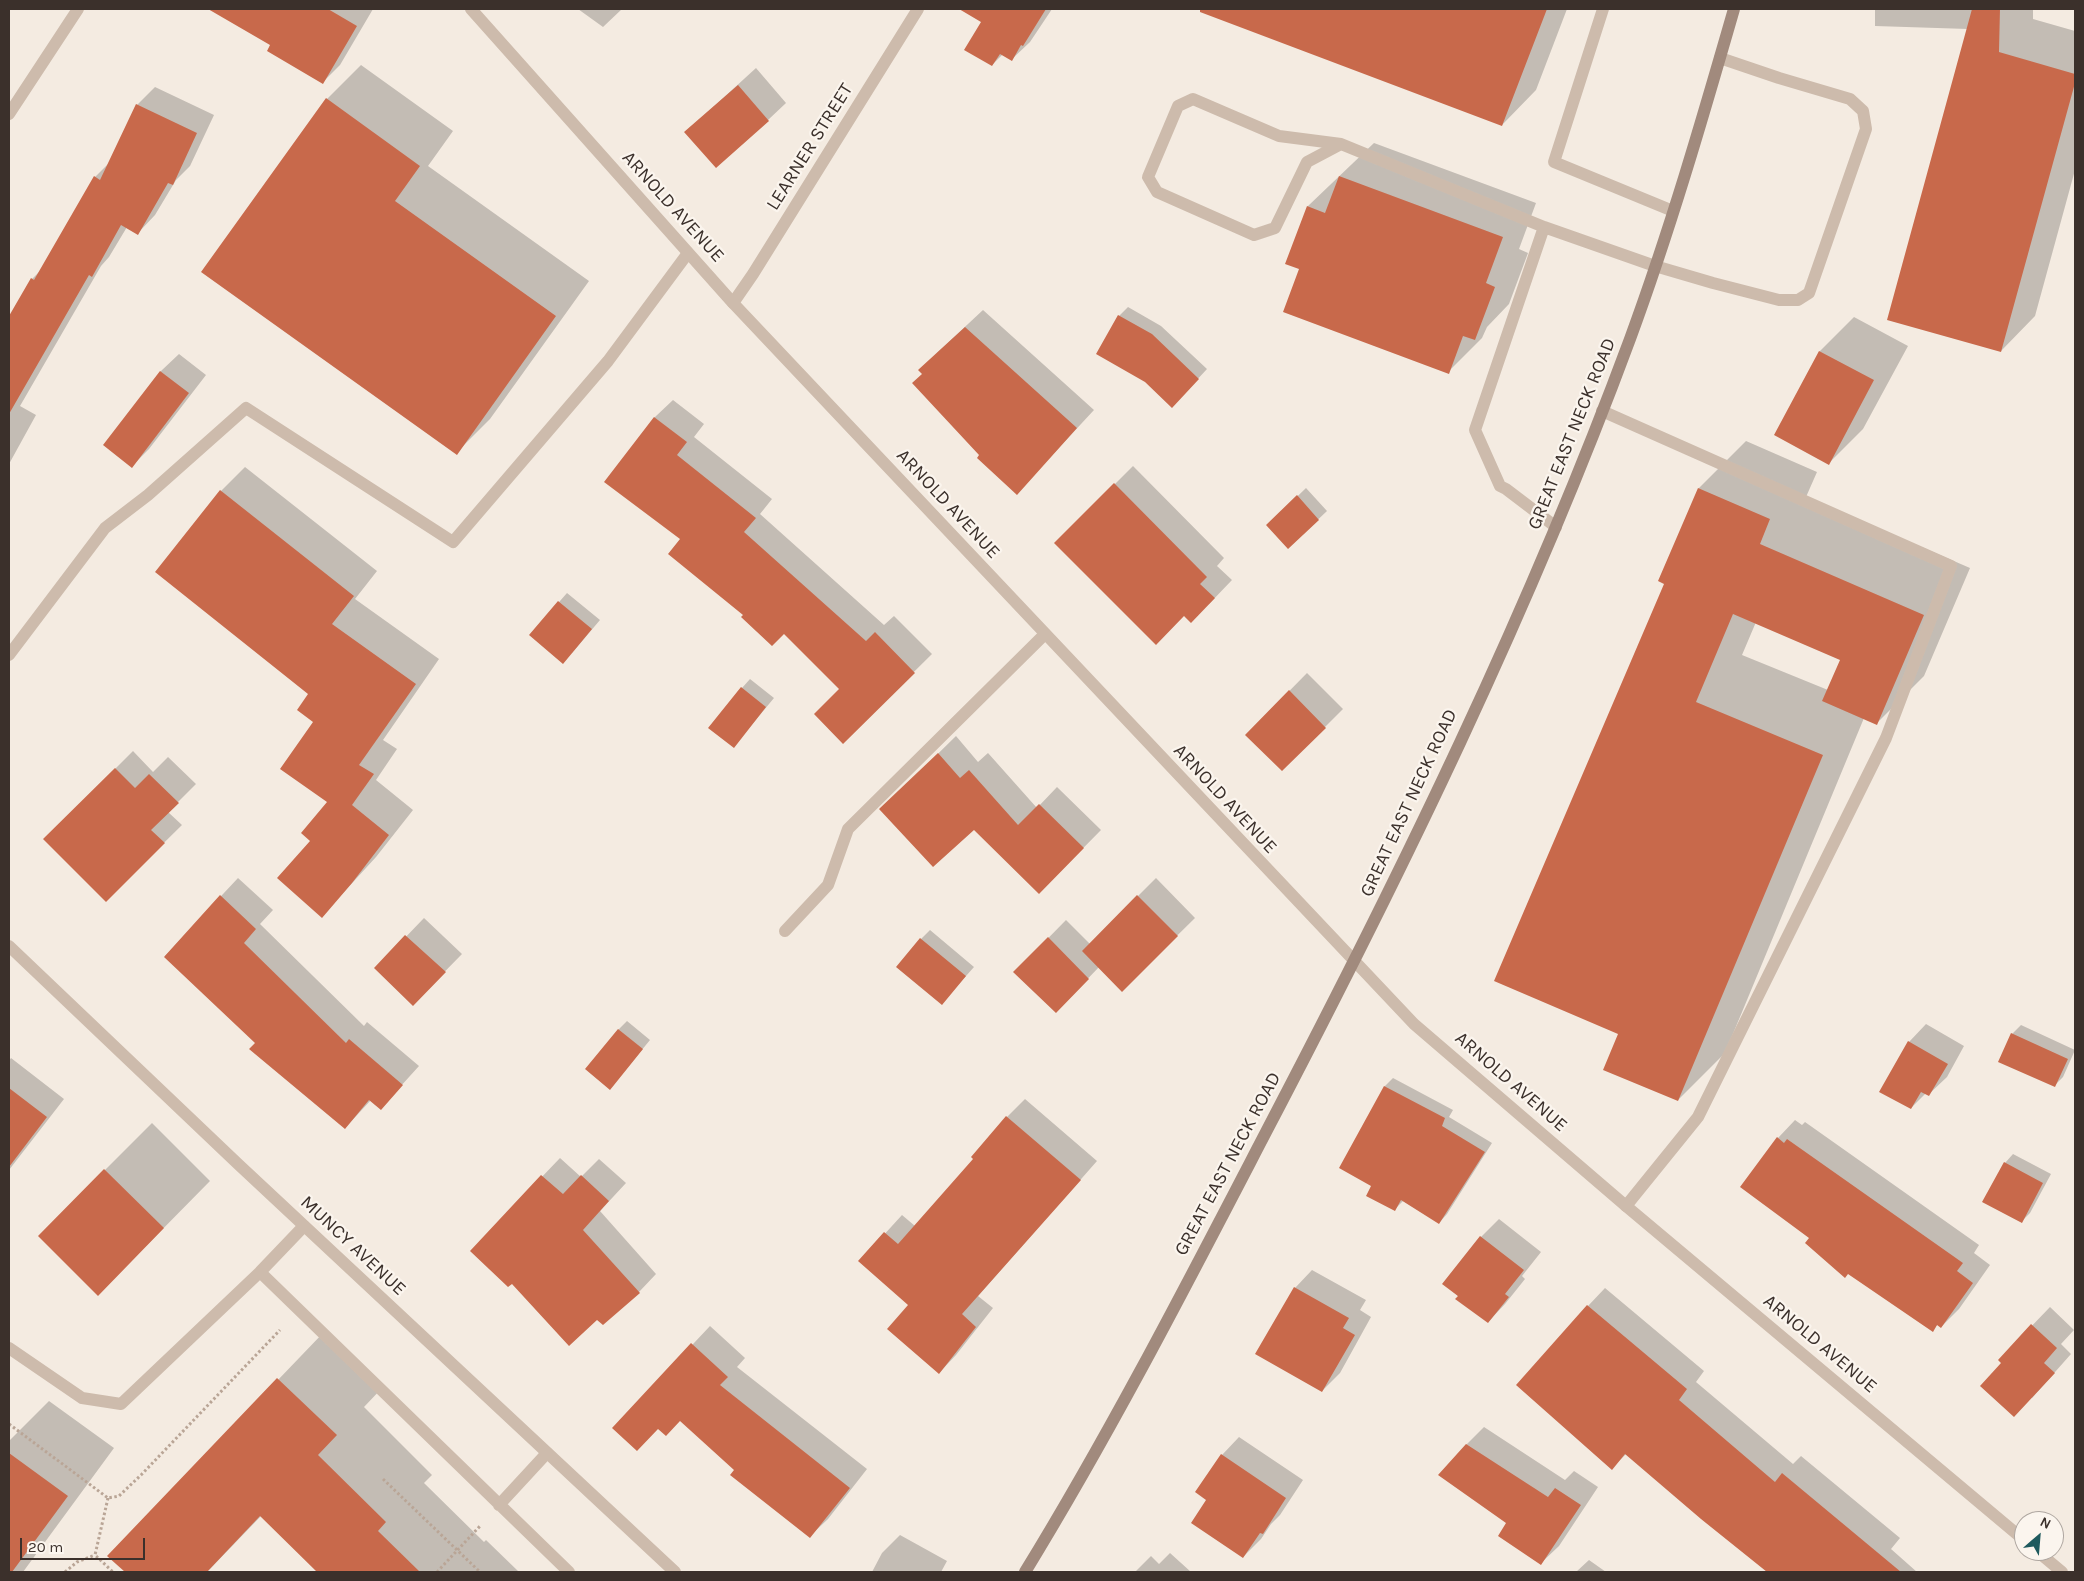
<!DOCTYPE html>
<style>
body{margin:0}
#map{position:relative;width:2084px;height:1581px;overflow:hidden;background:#f4ebe1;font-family:Karla,sans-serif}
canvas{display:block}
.frame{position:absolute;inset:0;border:10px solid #3b302b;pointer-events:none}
.north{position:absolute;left:2014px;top:1511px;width:50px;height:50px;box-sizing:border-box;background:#fbf5ee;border:1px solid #aea6a0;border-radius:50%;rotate:27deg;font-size:14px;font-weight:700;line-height:20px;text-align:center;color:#3b302b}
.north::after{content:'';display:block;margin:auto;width:18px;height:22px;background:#1f5a5e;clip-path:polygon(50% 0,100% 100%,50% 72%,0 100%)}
.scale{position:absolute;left:20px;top:1538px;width:125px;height:22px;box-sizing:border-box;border:2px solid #3b302b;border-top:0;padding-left:6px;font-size:15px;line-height:18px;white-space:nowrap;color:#3b302b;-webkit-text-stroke:4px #fbf5ee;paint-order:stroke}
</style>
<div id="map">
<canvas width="2084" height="1581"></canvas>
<div class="frame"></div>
<div class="north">N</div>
<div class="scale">20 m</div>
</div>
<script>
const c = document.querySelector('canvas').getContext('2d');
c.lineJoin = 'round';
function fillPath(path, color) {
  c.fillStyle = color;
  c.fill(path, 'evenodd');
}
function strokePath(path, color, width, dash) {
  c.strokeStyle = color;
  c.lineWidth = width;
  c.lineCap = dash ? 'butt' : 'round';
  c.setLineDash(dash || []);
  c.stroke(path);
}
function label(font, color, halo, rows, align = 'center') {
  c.font = font + ' Karla,sans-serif';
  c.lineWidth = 4.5;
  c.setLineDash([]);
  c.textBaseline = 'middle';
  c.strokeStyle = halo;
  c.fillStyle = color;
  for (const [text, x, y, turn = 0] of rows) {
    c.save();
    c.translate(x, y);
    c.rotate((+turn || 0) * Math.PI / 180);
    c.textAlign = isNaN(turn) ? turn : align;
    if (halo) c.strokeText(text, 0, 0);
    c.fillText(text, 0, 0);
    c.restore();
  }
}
fillPath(new Path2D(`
 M 211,9 L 373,9 L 340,65 L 323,82 L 272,45 Z
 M 578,9 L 622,9 L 603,27 Z
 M 990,9 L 1052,9 L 1030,42 L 1012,59 L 1003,54 L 992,65 L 966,49 Z
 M 1241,9 L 1567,9 L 1536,90 L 1502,125 L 1235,24 Z
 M 1875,9 L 2033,9 L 2033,19 L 2075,31 L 2075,170 L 2035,316 L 2001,351 L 1968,29 L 1875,26 Z
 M 361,65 L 453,131 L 428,166 L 589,281 L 490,419 L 456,453 L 327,99 Z
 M 756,68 L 786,103 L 768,120 L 686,132 Z
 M 155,87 L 214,115 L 190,166 L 176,180 L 155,215 L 138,233 L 127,227 L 109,257 L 101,266 L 20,406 L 36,415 L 9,464 L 9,319 L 32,279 L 42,269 L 95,177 L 110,162 L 137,105 Z
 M 1374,143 L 1536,203 L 1519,249 L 1528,253 L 1509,304 L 1487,327 L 1482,338 L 1448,372 L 1301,268 L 1287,263 L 1308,206 Z
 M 1128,307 L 1161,326 L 1207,369 L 1181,397 L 1098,354 L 1119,316 Z
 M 983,310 L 1094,410 L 1017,493 L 981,455 L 923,373 L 938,352 Z
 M 1854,317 L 1908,346 L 1863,429 L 1829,463 L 1776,435 L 1820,351 Z
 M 179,354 L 206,375 L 149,449 L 132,466 L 105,445 L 161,371 Z
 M 673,400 L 704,424 L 694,437 L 772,499 L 760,514 L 884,625 L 894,616 L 932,654 L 843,742 L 840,689 L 784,632 L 744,615 L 682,539 L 606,481 L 655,417 Z
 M 1746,441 L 1817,472 L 1806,497 L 1970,568 L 1924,676 L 1877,723 L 1864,718 L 1725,1053 L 1678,1100 L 1619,1034 L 1666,583 L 1659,580 L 1699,488 ZM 1756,622 L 1841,659 L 1828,690 L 1742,655 Z
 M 1133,466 L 1224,558 L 1217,566 L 1232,580 L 1209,604 L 1184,615 L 1056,543 Z
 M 245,467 L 377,571 L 355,599 L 439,659 L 383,740 L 397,749 L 376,780 L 413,810 L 376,857 L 322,916 L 312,841 L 329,802 L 310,693 L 221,491 Z
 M 1306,488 L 1327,511 L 1288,548 L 1268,525 Z
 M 567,593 L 600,620 L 572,653 L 531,634 Z
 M 1307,673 L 1343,709 L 1282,770 L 1246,735 Z
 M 750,679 L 774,698 L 734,746 L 742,688 Z
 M 956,736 L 978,762 L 988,753 L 1037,808 L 1057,787 L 1101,830 L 1039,893 L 974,828 L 899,792 Z
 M 133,751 L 153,772 L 168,757 L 196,784 L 168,812 L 182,825 L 106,900 L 45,839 Z
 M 238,878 L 273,910 L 260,924 L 364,1026 L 367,1022 L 419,1066 L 381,1108 L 371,1100 L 345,1128 L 165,956 Z
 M 1156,878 L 1195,918 L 1122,990 L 1099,967 L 1056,1012 L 1015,972 L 1066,920 L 1090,944 Z
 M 424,918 L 462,954 L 413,1004 L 376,968 Z
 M 930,930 L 974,967 L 950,994 L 921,939 Z
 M 627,1021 L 650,1040 L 618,1079 L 618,1030 Z
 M 1926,1024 L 1964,1046 L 1947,1077 L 1929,1094 L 1926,1093 L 1911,1108 L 1909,1042 Z
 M 2021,1025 L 2075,1050 L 2063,1077 L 2054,1086 L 2012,1034 Z
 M 11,1058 L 64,1099 L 9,1170 L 9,1061 Z
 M 1393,1078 L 1453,1110 L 1449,1117 L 1492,1143 L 1447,1214 L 1439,1223 L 1403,1201 L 1394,1210 L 1373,1185 L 1341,1167 L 1385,1086 Z
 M 1025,1099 L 1097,1161 L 978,1296 L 993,1308 L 956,1355 L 939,1373 L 910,1305 L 860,1261 L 902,1215 L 915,1226 L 975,1158 L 973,1157 L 1007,1117 Z
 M 1795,1120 L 1802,1125 L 1805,1122 L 1979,1245 L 1974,1253 L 1990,1265 L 1959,1309 L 1941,1327 L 1938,1324 L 1933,1330 L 1811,1238 L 1778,1138 Z
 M 152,1123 L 210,1181 L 145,1247 L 39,1236 Z
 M 2013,1154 L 2051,1174 L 2030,1213 L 2022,1221 L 2005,1163 Z
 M 560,1158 L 581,1177 L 599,1159 L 626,1183 L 600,1211 L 656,1274 L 639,1292 L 597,1319 L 512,1282 L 471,1251 Z
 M 1499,1219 L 1541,1252 L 1522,1276 L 1525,1279 L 1505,1304 L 1488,1322 L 1444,1284 L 1481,1237 Z
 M 1312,1270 L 1366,1300 L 1360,1310 L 1371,1317 L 1340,1373 L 1322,1391 L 1295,1288 Z
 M 1605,1288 L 1704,1371 L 1696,1382 L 1793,1464 L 1801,1456 L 1900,1538 L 1891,1549 L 1917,1572 L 1769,1572 L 1702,1518 L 1627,1453 L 1612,1468 L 1588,1306 Z
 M 2050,1307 L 2074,1330 L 2061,1344 L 2071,1354 L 2032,1398 L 1999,1360 Z
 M 710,1326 L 745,1358 L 737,1367 L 867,1469 L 828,1519 L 810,1536 L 681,1420 L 658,1428 L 614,1428 Z
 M 324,1332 L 383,1387 L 364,1407 L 432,1475 L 424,1483 L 484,1542 L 486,1540 L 519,1572 L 319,1572 L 261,1516 L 207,1572 L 127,1572 L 109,1556 Z
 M 49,1401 L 114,1448 L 23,1572 L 9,1572 L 9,1441 Z
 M 1484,1427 L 1565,1480 L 1574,1471 L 1598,1487 L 1559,1546 L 1541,1563 L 1508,1523 L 1466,1445 Z
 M 1239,1437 L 1303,1480 L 1280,1515 L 1271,1524 L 1261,1539 L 1243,1557 L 1208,1500 L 1222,1455 Z
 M 900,1535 L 947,1561 L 941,1572 L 872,1572 L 882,1553 Z
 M 1170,1553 L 1191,1572 L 1135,1572 L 1151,1556 L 1159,1564 Z
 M 1589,1560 L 1606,1572 L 1576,1572 Z`), '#0003');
fillPath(new Path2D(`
 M 208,9 L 328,9 L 357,26 L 323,84 L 267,51 L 270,45 Z
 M 959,9 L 1046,9 L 1023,46 L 1021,45 L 1012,61 L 1000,54 L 992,66 L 964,50 L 981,22 Z
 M 1200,9 L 1547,9 L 1502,126 L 1200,12 Z
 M 1972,9 L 2000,9 L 1999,52 L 2075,74 L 2075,83 L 2001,352 L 1887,320 Z
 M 738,85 L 769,121 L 716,168 L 684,132 Z
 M 326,98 L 420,166 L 395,201 L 556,316 L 457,455 L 201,272 Z
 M 136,104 L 197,133 L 173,185 L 168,183 L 138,235 L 121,225 L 92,277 L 89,275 L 9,414 L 9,316 L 31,278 L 34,280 L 94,176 L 100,180 Z
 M 1339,176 L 1503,237 L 1486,283 L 1495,287 L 1475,340 L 1463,336 L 1449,374 L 1283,312 L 1299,269 L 1285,264 L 1307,206 L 1325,213 Z
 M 1118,315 L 1152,334 L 1199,379 L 1172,408 L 1145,382 L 1096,354 Z
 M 965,327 L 1077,428 L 1017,495 L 977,458 L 979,455 L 912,383 L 922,374 L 918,370 Z
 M 1819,351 L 1874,380 L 1829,465 L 1774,435 Z
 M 160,371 L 189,393 L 132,468 L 103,445 Z
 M 654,417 L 687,442 L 677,455 L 756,518 L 744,532 L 866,641 L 875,632 L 915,673 L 843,744 L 814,714 L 839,689 L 784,634 L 772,646 L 741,617 L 743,615 L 668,554 L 680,539 L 604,482 Z
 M 1114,483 L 1207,577 L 1200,584 L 1215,598 L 1191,623 L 1184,616 L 1156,645 L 1054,543 Z
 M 1698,488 L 1770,519 L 1760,544 L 1924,615 L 1877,725 L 1822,701 L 1840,660 L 1733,614 L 1696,702 L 1823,755 L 1678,1101 L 1603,1070 L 1618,1034 L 1494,981 L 1664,584 L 1658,581 Z
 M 220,490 L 354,596 L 332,624 L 416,684 L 359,765 L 374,774 L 352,805 L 389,835 L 352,883 L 322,918 L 277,878 L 310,841 L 301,833 L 327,802 L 280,769 L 313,722 L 297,710 L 308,694 L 155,572 Z
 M 1297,495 L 1319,520 L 1288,549 L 1266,525 Z
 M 558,601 L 592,629 L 563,664 L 529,635 Z
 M 741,687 L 766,707 L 734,748 L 708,728 Z
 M 1289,690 L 1326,728 L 1282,771 L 1245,735 Z
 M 938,753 L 960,778 L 969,770 L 1018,825 L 1039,804 L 1084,848 L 1039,894 L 974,830 L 933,867 L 879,809 Z
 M 115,768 L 135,788 L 149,774 L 179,803 L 151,830 L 165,843 L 106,902 L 43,839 Z
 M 220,895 L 256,929 L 244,943 L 346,1043 L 349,1039 L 403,1085 L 381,1110 L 369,1100 L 345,1129 L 249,1049 L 255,1043 L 164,957 Z
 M 1137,895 L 1178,936 L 1122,992 L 1082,951 Z
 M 405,935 L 446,972 L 413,1006 L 374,968 Z
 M 1048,937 L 1089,979 L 1056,1013 L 1013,972 Z
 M 920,938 L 966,976 L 942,1005 L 896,967 Z
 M 618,1029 L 643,1049 L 610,1090 L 585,1069 Z
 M 2011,1033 L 2068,1059 L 2055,1087 L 1998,1062 Z
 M 1908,1041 L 1948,1064 L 1929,1096 L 1921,1092 L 1911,1109 L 1879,1092 Z
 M 1384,1086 L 1445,1118 L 1442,1126 L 1485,1152 L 1439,1224 L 1401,1200 L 1395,1211 L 1366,1196 L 1371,1186 L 1339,1168 Z
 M 9,1088 L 47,1117 L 9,1167 Z
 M 1006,1116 L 1081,1180 L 962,1314 L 976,1327 L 939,1374 L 887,1329 L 908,1305 L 858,1261 L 884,1232 L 898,1244 L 973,1159 L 971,1157 Z
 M 1777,1137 L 1784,1143 L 1787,1139 L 1963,1263 L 1957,1271 L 1973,1283 L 1941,1328 L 1937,1325 L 1933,1332 L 1848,1274 L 1845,1278 L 1805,1243 L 1809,1238 L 1740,1187 Z
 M 2004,1162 L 2043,1183 L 2022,1223 L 1982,1202 Z
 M 104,1169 L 164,1228 L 98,1296 L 38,1236 Z
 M 541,1175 L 563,1194 L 581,1175 L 609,1201 L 583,1230 L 640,1293 L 603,1325 L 597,1320 L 569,1346 L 512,1284 L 508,1287 L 470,1251 Z
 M 1480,1236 L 1524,1270 L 1505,1294 L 1509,1297 L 1488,1323 L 1455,1299 L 1458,1296 L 1442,1284 Z
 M 1294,1287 L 1349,1318 L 1343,1328 L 1355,1335 L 1322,1392 L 1255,1354 Z
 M 1587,1305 L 1687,1389 L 1679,1400 L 1775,1482 L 1782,1473 L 1901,1572 L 1767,1572 L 1701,1519 L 1625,1454 L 1612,1470 L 1516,1385 Z
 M 2031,1324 L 2057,1348 L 2044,1363 L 2055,1373 L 2014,1417 L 1980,1386 L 2001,1363 L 1998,1360 Z
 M 691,1343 L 728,1377 L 720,1385 L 850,1488 L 810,1538 L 730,1475 L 734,1470 L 680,1421 L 666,1436 L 658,1429 L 637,1451 L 612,1428 Z
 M 277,1378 L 337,1435 L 318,1455 L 386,1522 L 378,1531 L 420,1572 L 317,1572 L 260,1516 L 207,1572 L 125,1572 L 107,1556 Z
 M 1466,1444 L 1548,1497 L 1555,1488 L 1581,1505 L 1541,1565 L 1498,1536 L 1506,1523 L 1438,1475 Z
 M 9,1453 L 68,1496 L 12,1572 L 9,1572 Z
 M 1221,1454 L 1286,1498 L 1263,1534 L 1260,1533 L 1243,1558 L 1191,1523 L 1206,1500 L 1195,1492 Z`), '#c8694b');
strokePath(new Path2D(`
 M 9,1424 L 108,1498 L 119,1496 L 142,1474 L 280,1330
 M 383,1479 L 480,1572
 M 108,1498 L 95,1555 L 113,1572
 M 65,1572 L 77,1562 L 95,1555
 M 437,1572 L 481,1525`), '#b9a596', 3, [2.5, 2.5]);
strokePath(new Path2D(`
 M 1603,9 L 1554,162 L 1673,211
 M 1341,144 L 1307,162 L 1275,228 L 1254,235 L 1157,192 L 1148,177 L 1178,106 L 1193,99 L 1279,136 L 1341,144 L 1544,227
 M 1602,411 L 1951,566 L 1886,738 L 1698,1117 L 1626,1206
 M 1556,527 L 1506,489 L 1500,486 L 1475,430 L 1544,227 L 1655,266 L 1713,283 L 1779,300 L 1798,300 L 1809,293 L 1866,129 L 1863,111 L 1850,99 L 1779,78 L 1720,58
 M 9,655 L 105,528 L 148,495 L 246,408 L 453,542 L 608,361 L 688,253
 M 785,931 L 828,885 L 848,829 L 1045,634
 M 260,1272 L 569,1572
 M 9,1348 L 82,1398 L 121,1404 L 260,1272 L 304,1226
 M 499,1505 L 547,1453`), '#cdbbac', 12);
strokePath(new Path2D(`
 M 9,114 L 78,9
 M 733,303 L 753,274 L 918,9
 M 9,946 L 238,1164 L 675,1572`), '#cdbbac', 12);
strokePath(new Path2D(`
 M 471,9 L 733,303 L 1414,1024 L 1626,1206 L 2024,1540
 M 2037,1551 L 2062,1572`), '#cdbbac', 12);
strokePath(new Path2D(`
 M 1025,1572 C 1112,1430 1189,1280 1266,1132 C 1401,874 1529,612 1630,339 C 1670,230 1702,120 1734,9`), '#a18a7d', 12);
label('19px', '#3b302b', '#fbf5ee', [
 ["LEARNER STREET",810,147,-58],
 ["ARNOLD AVENUE",673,207,48],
 ["GREAT EAST NECK ROAD",1572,434,-68],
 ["ARNOLD AVENUE",948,504,47],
 ["ARNOLD AVENUE",1225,799,47],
 ["GREAT EAST NECK ROAD",1409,803,-65],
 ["ARNOLD AVENUE",1511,1082,41],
 ["GREAT EAST NECK ROAD",1228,1164,-62],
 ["MUNCY AVENUE",353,1246,43],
 ["ARNOLD AVENUE",1820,1344,40]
]);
</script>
